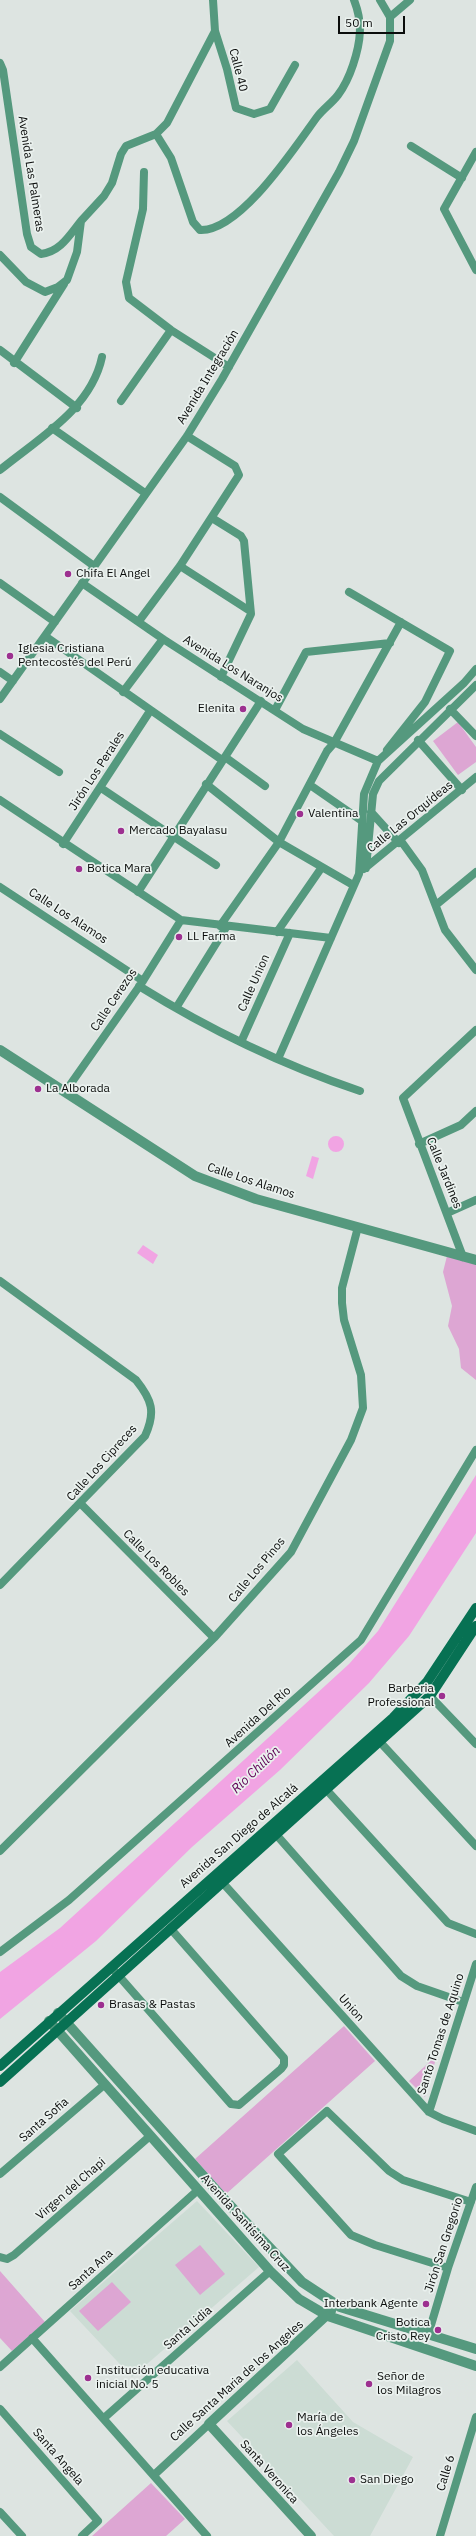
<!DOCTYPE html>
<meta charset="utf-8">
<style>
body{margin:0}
#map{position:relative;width:476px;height:2536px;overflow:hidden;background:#dde4e1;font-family:"IBM Plex Sans",sans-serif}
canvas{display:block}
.scale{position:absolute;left:338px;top:16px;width:67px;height:18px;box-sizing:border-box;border:2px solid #0a0c0b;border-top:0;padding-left:5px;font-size:12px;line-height:14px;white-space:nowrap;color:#0a0c0b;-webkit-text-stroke:3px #eaf1ee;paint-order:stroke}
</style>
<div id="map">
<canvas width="476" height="2536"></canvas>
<div class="scale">50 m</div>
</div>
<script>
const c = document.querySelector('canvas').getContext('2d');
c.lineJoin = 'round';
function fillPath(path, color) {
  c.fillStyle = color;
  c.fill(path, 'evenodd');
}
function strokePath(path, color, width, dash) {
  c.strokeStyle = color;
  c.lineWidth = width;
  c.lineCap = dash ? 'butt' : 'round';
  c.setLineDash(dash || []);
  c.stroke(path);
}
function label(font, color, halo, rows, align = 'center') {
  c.font = font + ' "IBM Plex Sans",sans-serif';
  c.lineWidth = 3.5;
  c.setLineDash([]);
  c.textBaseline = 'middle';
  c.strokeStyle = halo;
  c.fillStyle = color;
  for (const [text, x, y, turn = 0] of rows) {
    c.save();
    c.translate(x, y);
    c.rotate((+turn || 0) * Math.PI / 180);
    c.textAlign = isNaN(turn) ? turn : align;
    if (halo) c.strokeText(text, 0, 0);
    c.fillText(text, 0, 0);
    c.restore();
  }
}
fillPath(new Path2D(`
 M 197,2201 L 259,2267 L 132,2377 L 70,2311 Z
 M 297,2360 L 353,2422 L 413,2457 L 370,2536 L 334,2536 L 227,2421 Z`), '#ccdcd4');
fillPath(new Path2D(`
 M 458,722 L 476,747 L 476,762 L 458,775 L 433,741 Z
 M 447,1256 L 476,1264 L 476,1380 L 461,1368 L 459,1349 L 448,1326 L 452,1306 L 443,1272 Z
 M 344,2026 L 375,2061 L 226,2194 L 195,2159 Z
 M 437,2055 L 425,2097 L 409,2081 Z
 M 200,2245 L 225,2274 L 200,2295 L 175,2265 Z
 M 0,2271 L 45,2322 L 12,2351 L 0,2338 Z
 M 112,2282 L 131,2302 L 98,2331 L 79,2311 Z
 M 151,2483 L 185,2519 L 166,2536 L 92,2536 Z`), '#dda6d3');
fillPath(new Path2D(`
 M328 1144a8 8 0 1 1 16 0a8 8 0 1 1-16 0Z
 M 312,1156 L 319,1158 L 313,1179 L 306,1176 Z
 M 143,1245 L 158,1255 L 153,1264 L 137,1253 Z
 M 476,1475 L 476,1533 L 409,1636 L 369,1683 L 280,1770 L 192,1847 L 96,1941 L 0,2019 L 0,1972 L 60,1928 L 349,1664 L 378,1631 Z`), '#f1a4e3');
strokePath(new Path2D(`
 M 213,0 L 215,31 L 227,69 L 236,108 L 254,114 L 270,109 L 295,65
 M 390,17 L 410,0
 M 0,63 L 3,70 L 27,234 L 31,247 L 41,254 C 60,252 69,236 81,221
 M 156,134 L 171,158 L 193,222 L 200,230 C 240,232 295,147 317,117 C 323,109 332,103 338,95 C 344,87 350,74 353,65 C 361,41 363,23 354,0
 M 411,146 L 462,178
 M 476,152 L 444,209 L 476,270
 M 144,172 L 143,209 L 126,282 L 129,298 L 171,330 L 229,367
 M 0,255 L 26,282 L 45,292 L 58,287 L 67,280 L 77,252 L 81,221 L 104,196 L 112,183 L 121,154 L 126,146 L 156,134 L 167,123 L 215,31
 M 0,350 L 77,408
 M 14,363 L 64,284
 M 121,401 L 171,330
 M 52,428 L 145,493
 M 0,470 C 39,438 91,409 102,357
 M 0,497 L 94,566
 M 212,518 L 241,536 L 244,541 L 251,614 L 221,677
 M 180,566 L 250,611
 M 0,583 L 55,622
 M 82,583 L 163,639 L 303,729 L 378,761
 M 349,592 L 450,651 L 425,702 L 387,750
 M 139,621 L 180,566 L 239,475 L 235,466 L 187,436
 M 45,636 L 222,760
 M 0,672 L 13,681
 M 123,692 L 163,639
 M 0,699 L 187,436 L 222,379 L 339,172 L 354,141 L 390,41 L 390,17 L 380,0
 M 450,709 L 476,736
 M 275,710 L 306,652 L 390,643
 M 0,734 L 59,772
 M 418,740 L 462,790
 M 225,757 L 265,786
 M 206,784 L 279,842 L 353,885
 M 310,785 L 362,821
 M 101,788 L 216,865
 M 0,800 L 181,920 L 331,938
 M 371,812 L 399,843
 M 401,841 L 422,870 L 445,930 L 476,970
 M 63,844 L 150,711
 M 366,868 L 373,794 L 379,781 L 476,685
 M 364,869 L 476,777
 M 0,887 L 143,981
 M 138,892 L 261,701
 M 436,905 L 476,872
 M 220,926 L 279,842 L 327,751 L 334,743 L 401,622
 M 277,932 L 322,867
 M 139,986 C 208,1029 283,1065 360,1091
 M 176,1008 L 227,926
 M 241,1042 L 290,933
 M 278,1059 L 359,874 L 364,794 L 378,761 L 464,683 L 476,669
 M 65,1092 L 143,981 L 181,920
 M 419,1144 L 461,1125 L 476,1111
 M 447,1213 L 476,1200
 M 463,1257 L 403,1098 L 476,1030
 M 0,1281 L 136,1380 C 152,1400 156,1412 145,1436 L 0,1585
 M 81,1504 L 214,1638
 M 430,1696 L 476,1744
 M 380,1742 L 476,1846
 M 323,1786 L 448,1923 L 476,1934
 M 273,1831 L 401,1976 L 417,1986 L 463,2002
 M 0,1851 L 214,1638 L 291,1552 L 351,1440 L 363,1408 L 361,1375 L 344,1320 L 342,1303 L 342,1288 L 358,1227
 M 222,1882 L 429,2112 L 443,2119 L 476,2131
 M 0,1952 L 69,1900 L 361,1640 L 476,1450
 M 111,1967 L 231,2104 L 239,2105 L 281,2069 L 284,2065 L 284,2058 L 170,1928
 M 429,2112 L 476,1964
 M 0,2174 L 104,2085
 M 0,2257 L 7,2259 L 14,2255 L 150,2136
 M 448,2268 L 375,2245 L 351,2235 L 278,2154 L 327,2111 L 389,2171 L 403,2180 L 471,2202
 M 428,2335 L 448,2268 L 476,2187
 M 32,2338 L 207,2536
 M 0,2367 L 198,2190
 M 0,2409 L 98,2521 L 82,2536
 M 104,2418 L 270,2271
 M 154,2475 L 209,2424
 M 0,2512 L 22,2536
 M 440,2536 L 476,2417`), '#55997e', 8);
strokePath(new Path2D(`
 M 0,1050 L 195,1176 L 256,1199 L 476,1260
 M 58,2013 L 224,2199 L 302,2282 L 340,2307 L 476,2349
 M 49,2021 L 270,2271 L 299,2299 L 328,2316 L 476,2366
 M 311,2536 L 209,2424 L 331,2311`), '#55997e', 10);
strokePath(new Path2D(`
 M 0,2066 L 393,1718 L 427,1682 L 476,1608
 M 0,2082 L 430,1696 L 476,1626`), '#077153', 10);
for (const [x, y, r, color] of [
 [68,574,4,"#9d3090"],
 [10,656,4,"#9d3090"],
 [243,709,4,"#9d3090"],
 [300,814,4,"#9d3090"],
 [121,831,4,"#9d3090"],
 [79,869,4,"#9d3090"],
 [179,937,4,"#9d3090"],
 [38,1089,4,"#9d3090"],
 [442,1696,4,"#9d3090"],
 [101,2005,4,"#9d3090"],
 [426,2304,4,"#9d3090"],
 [438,2330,4,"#9d3090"],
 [88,2378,4,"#9d3090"],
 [369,2384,4,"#9d3090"],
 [289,2425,4,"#9d3090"],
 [352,2480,4,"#9d3090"]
]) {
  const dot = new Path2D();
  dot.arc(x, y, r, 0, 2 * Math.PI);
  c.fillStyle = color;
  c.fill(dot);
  strokePath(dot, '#eaf1ee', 1.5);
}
label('12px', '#0a0c0b', '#eaf1ee', [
 ["Calle 40",238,70,76],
 ["Avenida Las Palmeras",31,174,81],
 ["Avenida Integración",208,377,-59],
 ["Avenida Los Naranjos",233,669,32],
 ["Jirón Los Perales",97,771,-57],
 ["Calle Las Orquídeas",410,817,-39],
 ["Calle Los Alamos",68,916,33],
 ["Calle Union",254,983,-66],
 ["Calle Cerezos",114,1000,-56],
 ["Calle Jardines",444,1173,68],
 ["Calle Los Alamos",251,1181,18],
 ["Calle Los Cipreces",102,1463,-48],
 ["Calle Los Robles",156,1563,45],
 ["Calle Los Pinos",257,1570,-50],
 ["Avenida Del Río",258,1717,-42],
 ["Avenida San Diego de Alcalá",239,1836,-41],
 ["Union",351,2008,48],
 ["Santo Tomas de Aquino",441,2034,-72],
 ["Santa Sofia",44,2120,-41],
 ["Virgen del Chapi",71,2189,-41],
 ["Avenida Santísima Cruz",245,2223,48],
 ["Jirón San Gregorio",444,2245,-72],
 ["Santa Ana",91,2270,-42],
 ["Santa Lidia",188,2328,-41],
 ["Calle Santa Maria de los Angeles",237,2381,-42],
 ["Santa Angela",58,2457,49],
 ["Santa Veronica",269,2472,48],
 ["Calle 6",446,2473,-73]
]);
label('12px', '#0a0c0b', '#eaf1ee', [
 ["Chifa El Angel",76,574],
 ["Iglesia Cristiana",18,649],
 ["Pentecostés del Perú",18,663],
 ["Elenita",235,709,"right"],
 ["Valentina",308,814],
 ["Mercado Bayalasu",129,831],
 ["Botica Mara",87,869],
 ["LL Farma",187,937],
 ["La Alborada",46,1089],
 ["Barberia",434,1689,"right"],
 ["Professional",434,1703,"right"],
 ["Brasas & Pastas",109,2005],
 ["Interbank Agente",418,2304,"right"],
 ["Botica",430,2323,"right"],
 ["Cristo Rey",430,2337,"right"],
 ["Institución educativa",96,2371],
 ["inicial No. 5",96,2385],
 ["Señor de",377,2377],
 ["los Milagros",377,2391],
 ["María de",297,2418],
 ["los Ángeles",297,2432],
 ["San Diego",360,2480]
], 'left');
label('italic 13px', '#5f0056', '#eaf1ee', [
 ["Río Chillón",256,1770,-44]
]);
</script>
